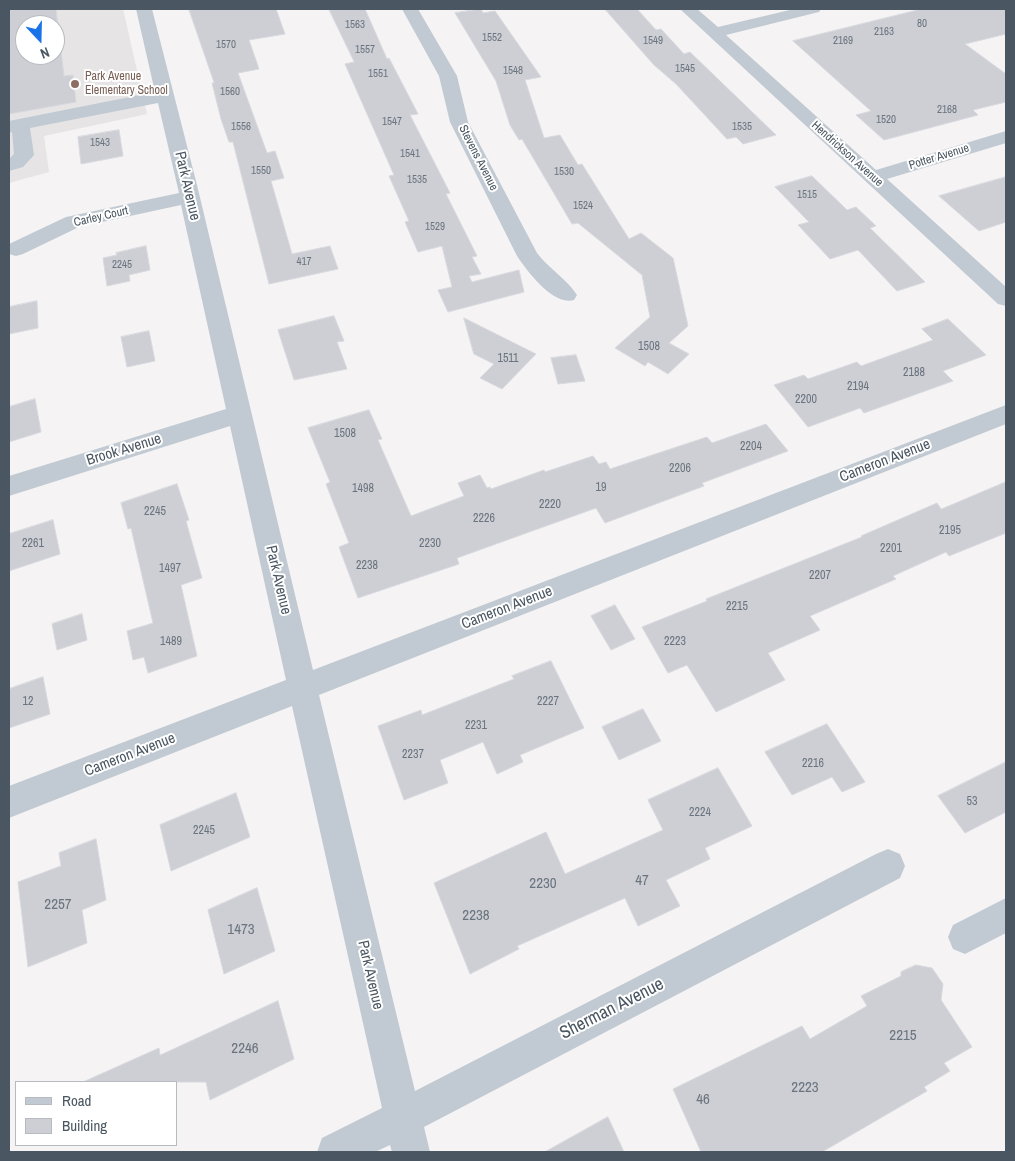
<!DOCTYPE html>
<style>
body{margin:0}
#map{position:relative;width:1015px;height:1161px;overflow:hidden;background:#f5f3f3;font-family:"Archivo Narrow",sans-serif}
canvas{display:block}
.frame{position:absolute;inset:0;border:10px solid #4a5661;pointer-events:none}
.legend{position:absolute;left:15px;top:1081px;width:162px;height:65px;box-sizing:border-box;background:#fff;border:1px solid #b7bbc0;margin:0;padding:6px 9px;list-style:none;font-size:15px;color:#4a5661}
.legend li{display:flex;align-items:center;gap:10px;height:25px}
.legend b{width:25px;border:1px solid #b7bbc0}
.north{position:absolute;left:15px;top:15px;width:50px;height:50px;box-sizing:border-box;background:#fff;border:1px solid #b7bbc0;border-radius:50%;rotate:159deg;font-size:14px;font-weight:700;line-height:20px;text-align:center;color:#4a5661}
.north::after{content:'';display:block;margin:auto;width:18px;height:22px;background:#1a73e8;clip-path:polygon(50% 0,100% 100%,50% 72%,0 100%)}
</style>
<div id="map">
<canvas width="1015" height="1161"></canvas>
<div class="frame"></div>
<ul class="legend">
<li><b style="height:6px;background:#c1cad2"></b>Road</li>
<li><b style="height:14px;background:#cdcfd5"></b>Building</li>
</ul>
<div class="north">N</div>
</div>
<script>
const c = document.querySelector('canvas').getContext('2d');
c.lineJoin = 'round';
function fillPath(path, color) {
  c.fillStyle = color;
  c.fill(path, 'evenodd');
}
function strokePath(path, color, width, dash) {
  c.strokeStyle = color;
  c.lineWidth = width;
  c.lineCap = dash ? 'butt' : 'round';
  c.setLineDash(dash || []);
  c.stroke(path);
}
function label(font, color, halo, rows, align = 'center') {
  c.font = font + ' "Archivo Narrow",sans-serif';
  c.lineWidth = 4;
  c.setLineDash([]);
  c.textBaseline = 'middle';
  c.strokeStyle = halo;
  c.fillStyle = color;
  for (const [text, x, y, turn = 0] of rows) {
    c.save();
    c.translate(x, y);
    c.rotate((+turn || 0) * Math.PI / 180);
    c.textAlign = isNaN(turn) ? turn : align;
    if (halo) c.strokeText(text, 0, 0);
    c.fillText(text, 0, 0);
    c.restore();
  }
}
fillPath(new Path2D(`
 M 9,9 L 123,9 L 147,114 L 44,136 L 49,172 L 9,183 ZM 25,25 L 55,25 L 55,55 L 25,55 Z`), '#e6e4e5');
const building = new Path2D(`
 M 9,9 L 56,9 L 64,76 L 73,75 L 76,102 L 9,114 ZM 25,25 L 55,25 L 55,55 L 25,55 Z
 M 189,9 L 276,9 L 285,34 L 249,40 L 259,69 L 238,73 L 267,153 L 275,151 L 284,178 L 271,181 L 292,254 L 330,246 L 338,269 L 269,284 L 233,142 L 229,142 L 221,119 L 212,83 L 214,83 Z
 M 329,9 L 365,9 L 387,59 L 389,58 L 418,114 L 410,115 L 450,193 L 446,194 L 477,256 L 472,257 L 481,274 L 469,276 L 472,282 L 519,270 L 524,292 L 448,312 L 438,290 L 452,287 L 442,246 L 418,252 L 405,222 L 409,221 L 389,176 L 394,175 L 345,64 L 354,62 Z
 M 481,9 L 483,13 L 495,11 L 541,77 L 525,80 L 544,138 L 560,135 L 578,165 L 582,164 L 629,239 L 641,233 L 673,258 L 688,326 L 669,343 L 689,354 L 668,374 L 648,362 L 645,366 L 615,348 L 650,317 L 642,275 L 578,223 L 572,224 L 522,139 L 519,140 L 510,125 L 496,81 L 455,13 Z
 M 605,9 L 637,9 L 656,30 L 661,29 L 684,54 L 690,52 L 776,135 L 743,144 L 736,137 L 727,139 L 676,84 L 654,65 Z
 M 922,9 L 1006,9 L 1006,34 L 965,44 L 1006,74 L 1006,102 L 973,110 L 978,115 L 884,140 L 856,115 L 871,111 L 793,41 Z
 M 119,130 L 123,156 L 81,164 L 78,137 Z
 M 812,176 L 847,210 L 856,207 L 876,226 L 870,228 L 925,282 L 897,291 L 858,250 L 830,259 L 798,225 L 809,222 L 775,187 Z
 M 1006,177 L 1006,222 L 979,231 L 939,196 Z
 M 146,246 L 150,270 L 129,275 L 130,281 L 107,286 L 103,258 L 117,255 L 116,253 Z
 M 37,301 L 38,328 L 9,334 L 9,307 Z
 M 334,316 L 344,341 L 337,342 L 347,369 L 294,380 L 278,330 Z
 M 464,318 L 536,354 L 502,389 L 480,378 L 494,364 L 474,354 Z
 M 948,319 L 986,355 L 943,371 L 953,381 L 864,413 L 860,408 L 808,427 L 774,385 L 804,375 L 808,379 L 857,362 L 861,366 L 933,340 L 922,329 Z
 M 149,331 L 155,361 L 127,367 L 121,337 Z
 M 576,355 L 585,381 L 558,384 L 551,358 Z
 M 35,399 L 41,432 L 9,442 L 9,407 Z
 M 369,410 L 382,439 L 378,440 L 411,516 L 464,496 L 458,483 L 480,475 L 487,488 L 490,487 L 491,489 L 544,470 L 545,472 L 593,456 L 599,464 L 606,462 L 610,469 L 707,437 L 712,443 L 766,424 L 788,451 L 702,483 L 704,486 L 605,523 L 596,508 L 457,558 L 459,564 L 358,598 L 339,547 L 349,543 L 326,484 L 330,482 L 308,428 Z
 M 1006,482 L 1006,533 L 949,556 L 946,552 L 893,576 L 896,579 L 810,616 L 820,630 L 768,653 L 785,680 L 716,712 L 687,665 L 668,673 L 642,627 L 707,601 L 706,599 L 862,537 L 861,536 L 937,503 L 941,509 Z
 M 177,484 L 189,520 L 186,521 L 202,578 L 181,585 L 197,656 L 148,673 L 144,657 L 133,660 L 127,631 L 153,623 L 131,528 L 128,529 L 121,503 Z
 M 53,520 L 60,554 L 9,571 L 9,534 Z
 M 615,605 L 635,639 L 611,650 L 591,616 Z
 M 82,614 L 87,640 L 57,650 L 52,624 Z
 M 551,661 L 584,728 L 520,755 L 523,762 L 497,774 L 483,742 L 440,760 L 448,783 L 404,800 L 378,726 L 421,710 L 422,715 L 514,679 L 512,676 Z
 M 43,677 L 50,714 L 9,728 L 9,689 Z
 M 643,709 L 661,741 L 619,760 L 602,727 Z
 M 827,724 L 865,782 L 842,792 L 832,777 L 792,795 L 765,752 Z
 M 1006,762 L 1006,812 L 965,833 L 938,796 Z
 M 718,768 L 752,826 L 705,848 L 710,859 L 666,880 L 680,906 L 638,926 L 625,898 L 517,946 L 519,949 L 470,974 L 434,883 L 546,832 L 565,874 L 663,830 L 648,800 Z
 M 236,793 L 250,837 L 171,871 L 160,825 Z
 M 96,839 L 106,900 L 82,910 L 87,943 L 28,967 L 18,882 L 61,866 L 59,853 Z
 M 257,888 L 275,951 L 224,974 L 208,910 Z
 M 916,965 L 932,968 L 943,984 L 941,1000 L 972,1047 L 944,1063 L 950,1071 L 924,1087 L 927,1091 L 822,1152 L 701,1152 L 673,1089 L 802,1026 L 810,1039 L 867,1006 L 861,996 L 901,976 L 901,972 Z
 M 278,1001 L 294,1059 L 210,1100 L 206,1082 L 83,1082 L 159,1048 L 160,1055 Z
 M 608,1117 L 624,1152 L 545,1152 Z`);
fillPath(building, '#cdcfd5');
strokePath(building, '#d7d9de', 1);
fillPath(new Path2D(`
 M 136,9 L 152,9 L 197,185 L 313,670 L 1006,405 L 1006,424 L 319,695 L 415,1091 L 876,854 L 888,849 L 900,854 L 905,866 L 900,878 L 424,1127 L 430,1152 L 392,1152 L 390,1145 L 375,1152 L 317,1152 L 322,1138 L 382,1108 L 292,706 L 9,818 L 9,786 L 286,680 L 230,426 L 9,496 L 9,476 L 226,409 L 181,205 L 79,227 L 23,254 L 16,256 L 9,254 L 9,244 L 66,217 L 179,193 L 158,103 L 30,128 L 34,155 L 23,167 L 9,171 L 9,159 L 14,154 L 12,132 L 9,133 L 9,121 L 155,92 Z
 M 402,9 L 418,9 L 457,76 L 468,122 L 537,253 C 549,269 567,279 577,295 L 574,300 C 553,306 528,272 517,256 L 450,122 L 439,76 Z
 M 680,9 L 697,9 L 718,27 L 794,9 L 821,9 L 819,12 L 726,35 L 876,170 L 1006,131 L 1006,143 L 887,179 L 1006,287 L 1006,306 L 998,304 Z
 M 1006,898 L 1006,933 L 965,954 L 953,949 L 948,937 L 953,925 Z`), '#c1cad2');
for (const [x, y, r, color] of [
 [75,84,5,"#8d6e63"]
]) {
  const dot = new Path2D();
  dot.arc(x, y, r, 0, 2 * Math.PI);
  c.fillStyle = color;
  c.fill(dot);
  strokePath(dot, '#fff', 2);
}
label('11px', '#6b747e', null, [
 ["80",922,24],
 ["1563",355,25],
 ["2163",884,32],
 ["1552",492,38],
 ["1549",653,41],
 ["2169",843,41],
 ["1570",226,45],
 ["1557",365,50],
 ["1545",685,69],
 ["1548",513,71],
 ["1551",378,74],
 ["1560",230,92],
 ["2168",947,110],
 ["1520",886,120],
 ["1547",392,122],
 ["1556",241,127],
 ["1535",742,127],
 ["1543",100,143],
 ["1541",410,154],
 ["1550",261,171],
 ["1530",564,172],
 ["1535",417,180],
 ["1515",807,195],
 ["1524",583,206],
 ["1529",435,227],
 ["417",304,262],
 ["2245",122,265]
]);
label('12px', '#785e54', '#fff', [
 ["Park Avenue",85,77],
 ["Elementary School",85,91]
], 'left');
label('12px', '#4a5661', '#fff', [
 ["Hendrickson Avenue",847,154,42],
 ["Potter Avenue",939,157,-17],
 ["Stevens Avenue",478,158,63],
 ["Carley Court",101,217,-13]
]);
label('12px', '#6b747e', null, [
 ["1508",649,347],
 ["1511",508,359],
 ["2188",914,373],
 ["2194",858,387],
 ["2200",806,400],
 ["1508",345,434],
 ["2204",751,447],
 ["2206",680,469],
 ["19",601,488],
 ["1498",363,489],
 ["2220",550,505],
 ["2245",155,512],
 ["2226",484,519],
 ["2195",950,531],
 ["2261",33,544],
 ["2230",430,544],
 ["2201",891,549],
 ["2238",367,566],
 ["1497",170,569],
 ["2207",820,576],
 ["2215",737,607],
 ["1489",171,642],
 ["2223",675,642],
 ["12",28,702],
 ["2227",548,702],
 ["2231",476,726],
 ["2237",413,755],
 ["2216",813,764],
 ["53",972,802],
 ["2224",700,813],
 ["2245",204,831]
]);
label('15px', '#4a5661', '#fff', [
 ["Park Avenue",187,186,77],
 ["Brook Avenue",124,450,-17],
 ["Cameron Avenue",885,461,-21],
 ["Park Avenue",278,580,77],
 ["Cameron Avenue",507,608,-21],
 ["Cameron Avenue",130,755,-21],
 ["Park Avenue",370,975,77]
]);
label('15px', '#6b747e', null, [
 ["47",642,881],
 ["2230",543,884],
 ["2257",58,905],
 ["2238",476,916],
 ["1473",241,930],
 ["2215",903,1036],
 ["2246",245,1049],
 ["2223",805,1088],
 ["46",703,1100]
]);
label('18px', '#4a5661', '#fff', [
 ["Sherman Avenue",612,1009,-27]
]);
</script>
